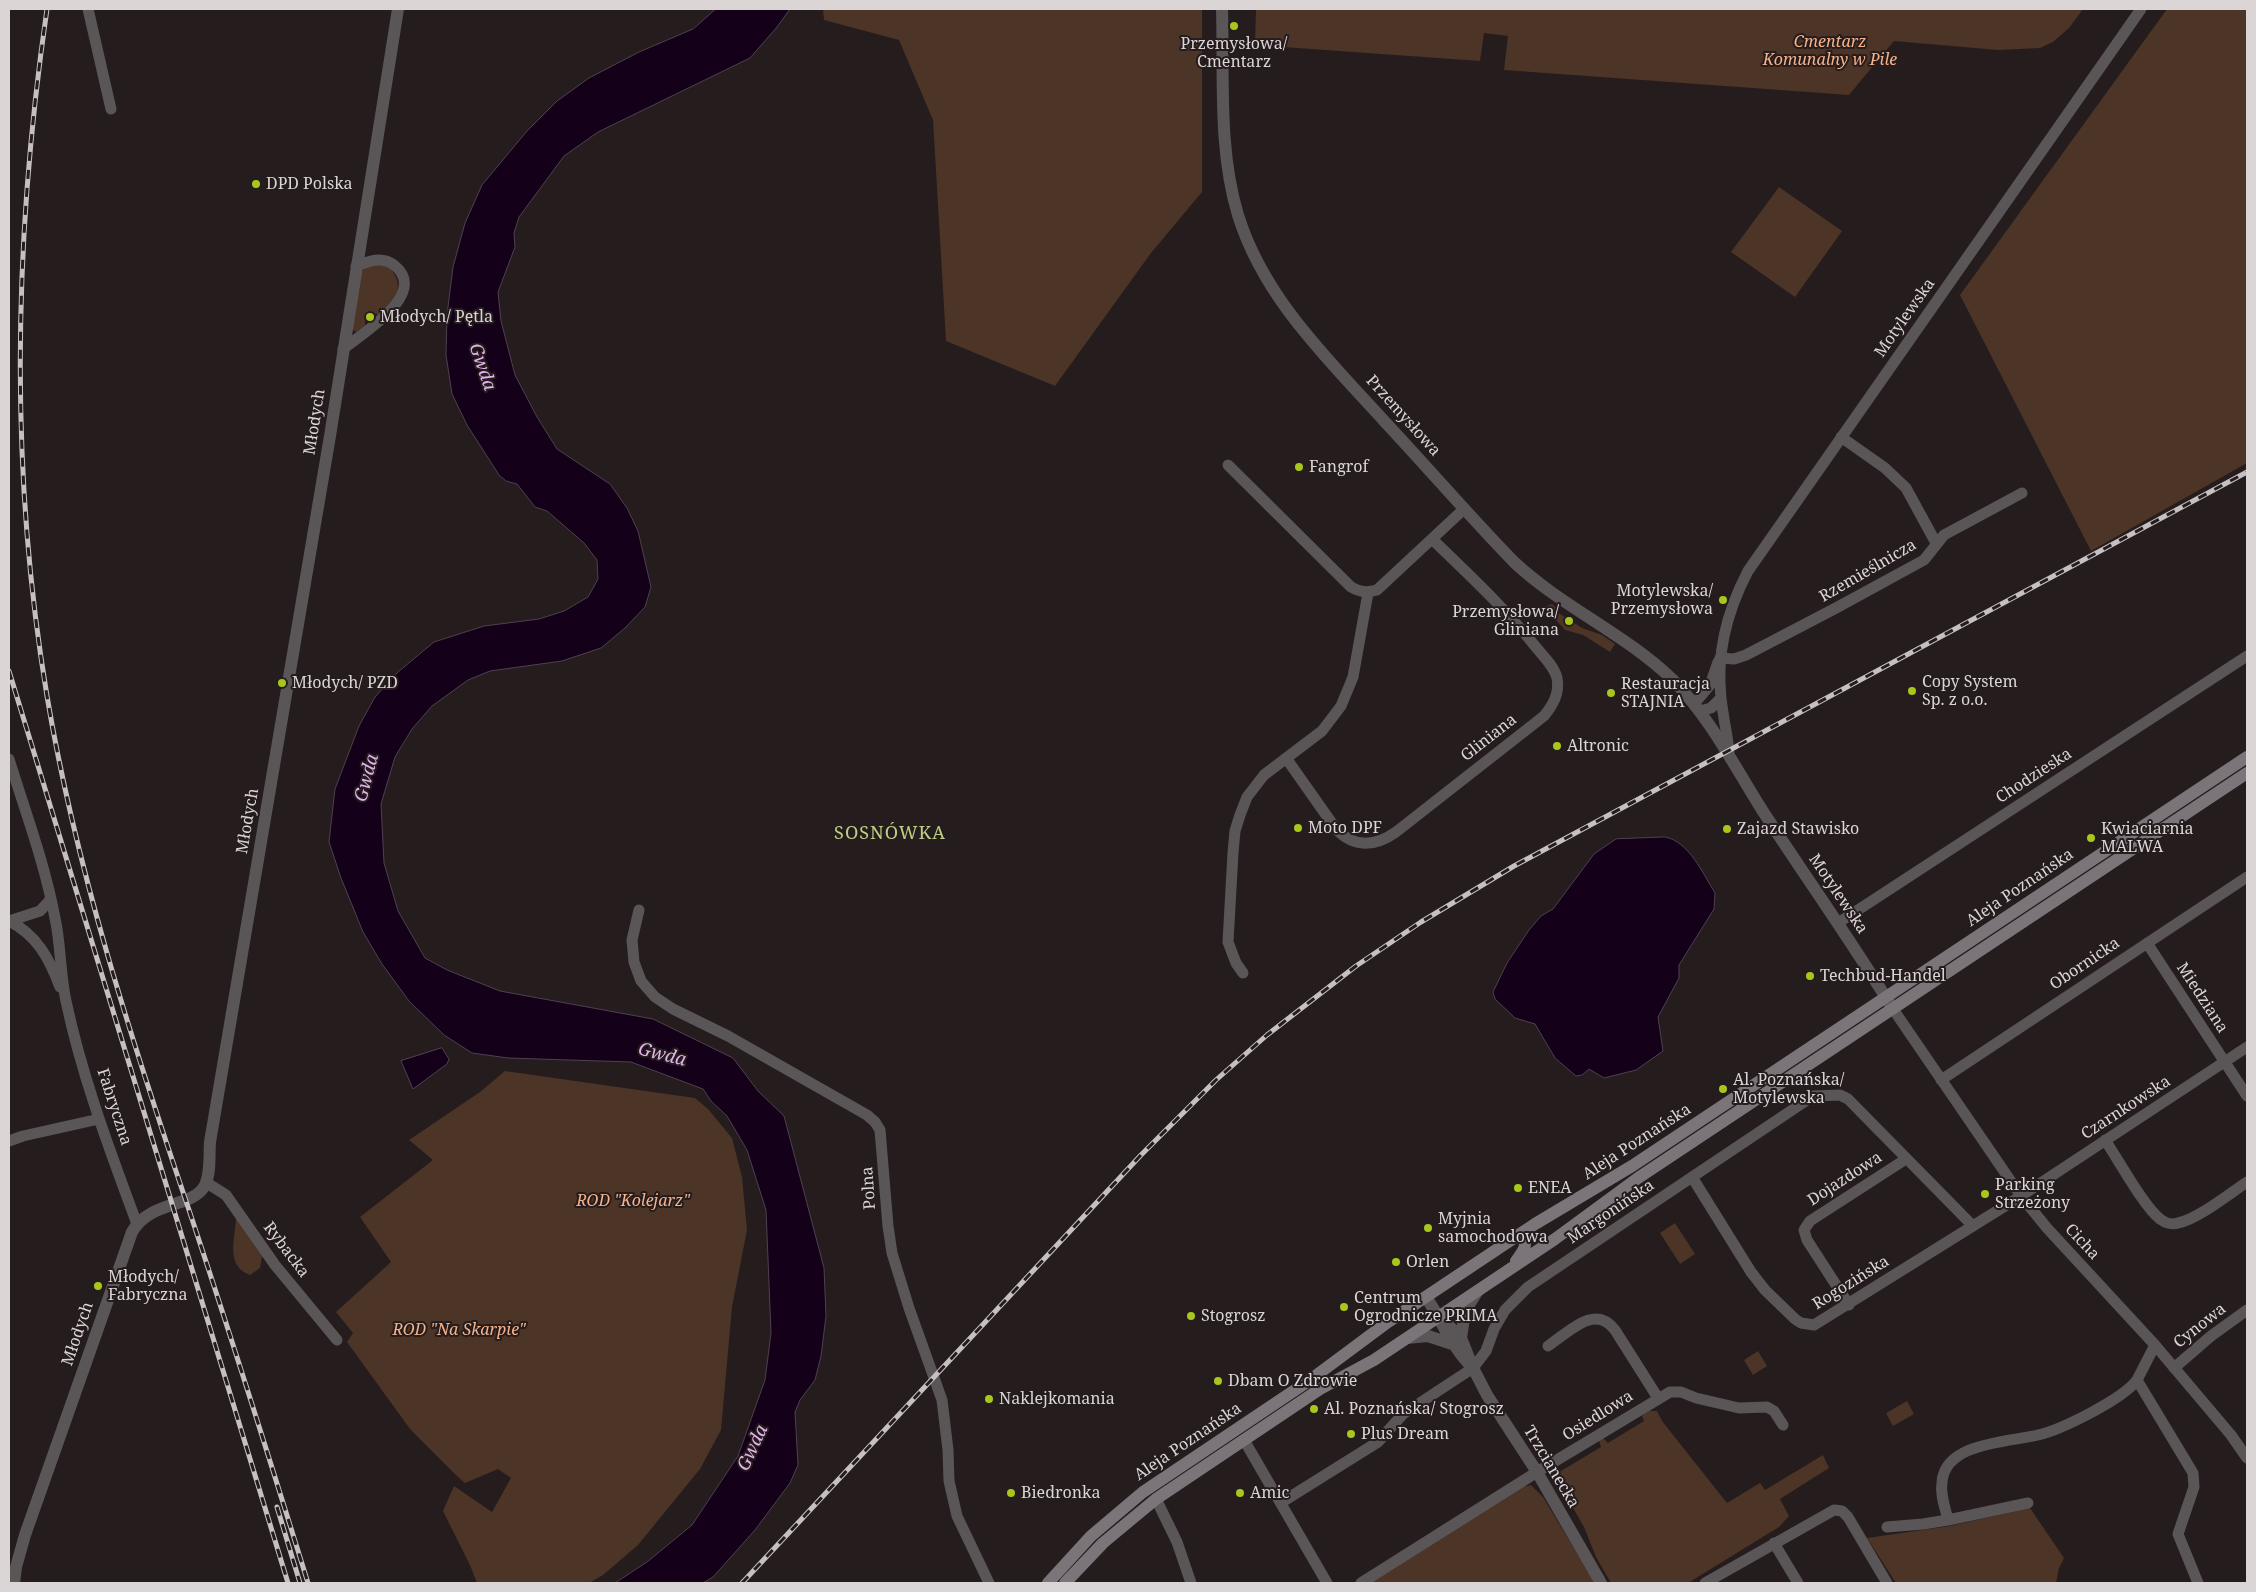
<!DOCTYPE html>
<meta charset="utf-8">
<style>
body{margin:0}
#map{position:relative;width:2256px;height:1592px;overflow:hidden;background:#251c1e;font-family:"Noto Serif",serif}
canvas{display:block}
.frame{position:absolute;inset:0;border:10px solid #dbd5d6;pointer-events:none}
</style>
<div id="map">
<canvas width="2256" height="1592"></canvas>
<div class="frame"></div>
</div>
<script>
const c = document.querySelector('canvas').getContext('2d');
c.lineJoin = 'round';
function fillPath(path, color) {
  c.fillStyle = color;
  c.fill(path, 'evenodd');
}
function strokePath(path, color, width, dash) {
  c.strokeStyle = color;
  c.lineWidth = width;
  c.lineCap = dash ? 'butt' : 'round';
  c.setLineDash(dash || []);
  c.stroke(path);
}
function label(font, color, halo, rows, align = 'center') {
  c.font = font + ' "Noto Serif",serif';
  c.lineWidth = 4;
  c.setLineDash([]);
  c.textBaseline = 'middle';
  c.strokeStyle = halo;
  c.fillStyle = color;
  for (const [text, x, y, turn = 0] of rows) {
    c.save();
    c.translate(x, y);
    c.rotate((+turn || 0) * Math.PI / 180);
    c.textAlign = isNaN(turn) ? turn : align;
    if (halo) c.strokeText(text, 0, 0);
    c.fillText(text, 0, 0);
    c.restore();
  }
}
fillPath(new Path2D(`
 M 823,9 L 1202,9 L 1202,192 L 1151,253 L 1055,386 L 946,341 L 933,120 L 899,40 L 824,20 Z
 M 1256,9 L 2083,9 L 2069,28 L 2053,42 L 2040,48 L 1998,50 L 1894,41 L 1849,95 L 1504,70 L 1508,36 L 1484,33 L 1480,61 L 1255,45 Z
 M 2167,9 L 2247,9 L 2247,463 L 2091,551 L 1960,295 Z
 M 1779,187 L 1842,231 L 1795,297 L 1731,252 Z
 M 373,265 L 382,265 L 391,269 C 406,290 394,298 379,315 L 373,313 L 365,320 L 365,326 L 356,332 L 352,329 L 360,276 L 364,268 Z
 M 1552,604 L 1559,610 L 1557,612 L 1582,628 L 1602,635 L 1615,644 L 1610,652 L 1583,635 L 1565,630 L 1544,607 Z
 M 505,1071 L 695,1098 L 708,1109 L 732,1138 L 742,1177 L 747,1230 L 732,1307 L 721,1430 L 700,1469 L 638,1545 L 603,1575 L 589,1583 L 477,1583 L 470,1565 L 443,1511 L 454,1486 L 492,1512 L 511,1478 L 498,1469 L 465,1483 L 458,1477 L 410,1429 L 347,1342 L 353,1333 L 336,1312 L 391,1262 L 360,1217 L 433,1160 L 409,1140 L 480,1092 Z
 M 236,1218 L 262,1256 L 260,1268 L 250,1275 C 225,1266 235,1239 236,1218 Z
 M 1675,1223 L 1695,1254 L 1680,1264 L 1660,1233 Z
 M 1758,1351 L 1767,1366 L 1753,1375 L 1744,1360 Z
 M 1907,1401 L 1914,1414 L 1893,1426 L 1886,1413 Z
 M 1647,1411 L 1657,1411 L 1662,1421 L 1727,1503 L 1760,1483 L 1765,1490 L 1823,1455 L 1829,1468 L 1780,1499 L 1789,1516 L 1779,1527 L 1688,1583 L 1611,1583 L 1596,1557 L 1584,1527 L 1554,1475 L 1553,1471 L 1558,1468 L 1561,1471 L 1601,1447 L 1599,1441 L 1603,1438 L 1608,1443 L 1644,1421 L 1642,1416 Z
 M 1531,1485 L 1543,1497 L 1595,1583 L 1370,1583 L 1521,1487 Z
 M 2030,1508 L 2064,1558 L 2059,1568 L 2056,1583 L 1896,1583 L 1867,1538 L 1950,1526 Z`), '#4c3426');
const water = new Path2D(`
 M 716,9 L 790,9 L 777,27 L 750,58 L 598,132 L 564,156 L 519,217 L 514,233 L 515,247 L 498,292 L 501,321 L 515,375 L 537,417 L 557,449 L 610,484 L 627,508 L 638,531 L 651,587 L 645,607 L 625,628 L 601,648 L 562,661 L 490,671 L 468,680 L 432,706 L 412,729 L 395,757 L 381,804 L 384,863 L 398,911 L 425,958 L 447,970 L 500,991 L 653,1019 L 733,1058 L 758,1091 L 784,1116 L 824,1268 L 826,1316 L 821,1356 L 815,1380 L 800,1400 L 795,1412 L 798,1465 L 790,1483 L 755,1530 L 713,1577 L 703,1583 L 615,1583 L 647,1562 L 692,1525 L 738,1456 L 765,1380 L 771,1333 L 766,1210 L 747,1150 L 727,1116 L 711,1101 L 703,1089 L 631,1062 L 508,1058 L 472,1053 L 444,1035 L 409,1001 L 382,964 L 363,932 L 341,878 L 329,842 L 335,789 L 359,726 L 375,697 L 398,672 L 434,642 L 484,626 L 539,619 L 564,611 L 588,597 L 598,579 L 597,560 L 584,543 L 547,511 L 535,507 L 517,484 L 506,481 L 499,475 L 467,425 L 452,394 L 446,355 L 447,315 L 453,267 L 465,223 L 482,185 L 527,131 L 557,101 L 589,78 L 639,52 L 693,29 Z
 M 1665,837 C 1689,841 1703,874 1715,893 L 1714,909 L 1679,965 L 1679,978 L 1658,1017 L 1663,1051 L 1636,1070 L 1604,1078 L 1589,1069 L 1582,1075 L 1576,1076 L 1555,1058 L 1535,1024 L 1515,1018 L 1495,999 L 1493,992 L 1507,963 L 1529,930 L 1541,916 L 1553,909 L 1594,854 L 1616,839 Z
 M 442,1048 L 449,1059 L 447,1064 L 413,1089 L 401,1061 Z`);
fillPath(water, '#140018');
strokePath(water, '#504051', 1);
strokePath(new Path2D(`
 M 88,9 L 111,109
 M 343,349 C 363,333 430,293 394,265 C 382,256 369,261 356,266
 M 1841,437 L 1885,468 L 1906,488 L 1936,543
 M 1228,465 L 1351,587 C 1360,592 1366,593 1377,590 L 1464,509
 M 1720,658 L 1734,659 L 1746,655 L 1836,608 L 1924,560 L 1944,535 L 2022,493
 M 1694,704 L 1710,685 L 1718,662
 M 1700,711 L 1711,708 L 1721,698
 M 1729,751 C 1727,733 1723,716 1721,698 C 1716,653 1727,611 1748,571 L 2141,9
 M 1286,758 L 1336,829 C 1354,848 1375,847 1396,832 L 1544,716 C 1553,705 1560,693 1557,678 C 1554,666 1543,656 1535,646 C 1504,607 1468,574 1432,539
 M 9,759 C 25,811 45,864 55,918 C 61,945 60,974 66,1001 C 82,1077 110,1151 137,1224
 M 639,910 L 632,940 L 634,962 L 641,981 L 655,997 L 673,1009 L 728,1036 L 867,1115 L 875,1122 L 880,1130 L 888,1226 L 892,1253 L 909,1308 L 942,1400 L 948,1450 L 949,1481 L 957,1516 L 989,1583
 M 9,921 C 37,935 49,958 60,987
 M 9,921 L 40,911 L 51,899
 M 1838,923 L 2247,656
 M 2147,943 L 2247,1096
 M 1243,973 L 1236,963 L 1228,942 L 1233,853 L 1235,831 L 1240,815 L 1247,797 L 1264,775 L 1322,731 L 1341,706 L 1353,677 L 1368,593
 M 1893,1009 L 2021,1196 L 2047,1228 L 2155,1345 L 2231,1435 L 2247,1458
 M 1941,1080 L 2247,877
 M 2105,1140 C 2118,1159 2144,1207 2160,1219 C 2165,1223 2172,1225 2178,1223 C 2198,1219 2229,1194 2247,1182
 M 9,1141 L 23,1136 L 99,1119
 M 1692,1177 L 1751,1272 L 1765,1290 L 1795,1319 L 1801,1323 L 1814,1325 L 2021,1196 L 2247,1047
 M 207,1183 L 226,1195 L 275,1265 L 337,1340
 M 1849,1305 L 1807,1240 L 1804,1230 L 1810,1221 L 1906,1159
 M 2155,1345 L 2137,1380 L 2193,1473 L 2194,1487 L 2178,1534 L 2198,1583
 M 1548,1346 C 1569,1332 1595,1303 1615,1330 L 1658,1398
 M 2174,1368 L 2211,1336 L 2247,1310
 M 1244,1440 L 1327,1583
 M 1156,1499 L 1177,1542 L 1191,1583
 M 1282,1502 L 1378,1442 L 1403,1414 L 1473,1368 L 1486,1351 L 1494,1329 L 1505,1310 L 1528,1287 L 1813,1096 L 1840,1095 L 1848,1099 L 1972,1225
 M 1948,1520 L 2028,1503
 M 1887,1527 L 1923,1524 L 1948,1520 C 1945,1507 1940,1495 1942,1482 C 1945,1442 2010,1442 2038,1435 C 2061,1430 2123,1399 2137,1380
 M 1774,1543 L 1798,1583
 M 1361,1583 L 1537,1472 L 1670,1392 L 1681,1392 L 1696,1398 L 1739,1408 L 1767,1407 L 1774,1411 L 1783,1425
 M 1705,1583 L 1834,1510 L 1842,1511 L 1848,1517 L 1887,1583`), '#5a5658', 11);
strokePath(new Path2D(`
 M 1222,9 C 1224,77 1218,149 1238,215 C 1264,299 1329,360 1386,423 C 1429,469 1470,517 1514,562 C 1562,607 1624,633 1672,679 C 1712,720 1734,766 1764,813 C 1807,879 1852,942 1893,1009
 M 1426,1297 C 1441,1319 1450,1344 1469,1364
 M 1439,1316 L 1461,1338 L 1473,1368 L 1487,1395 L 1537,1472 L 1601,1583
 M 1407,1338 L 1428,1336 L 1452,1344
 M 1461,1338 L 1465,1311 L 1477,1292
 M 14,1583 L 16,1567 L 25,1535 L 132,1232 C 150,1200 194,1208 205,1185 C 211,1173 209,1154 210,1142 L 330,436 L 398,9`), '#5a5658', 12);
strokePath(new Path2D(`
 M 1516,1261 C 1524,1250 1528,1246 1523,1232
 M 1048,1583 L 1091,1536 L 1143,1492 L 1310,1380 L 1388,1322 L 1535,1224 L 1632,1166 L 2247,757
 M 1065,1583 L 1103,1543 L 1156,1499 L 1320,1389 L 1374,1360 L 1555,1239 L 1638,1178 L 2247,773`), '#7b7478', 12);
const rail = new Path2D(`
 M 47,9 C 14,236 9,469 47,696 C 76,869 131,1038 187,1204 C 229,1330 269,1457 308,1583
 M 9,671 L 288,1583
 M 277,1507 L 300,1583
 M 742,1583 L 1141,1155 L 1216,1080 L 1267,1035 L 1356,966 L 1421,922 L 1514,866 L 2247,472`);
strokePath(rail, '#c7c0c2', 5);
strokePath(rail, '#251c1e', 3, [9]);
for (const [x, y, r, color] of [
 [1234,26,5,"#a9c71b"],
 [256,184,5,"#a9c71b"],
 [370,317,5,"#a9c71b"],
 [1299,467,5,"#a9c71b"],
 [1723,600,5,"#a9c71b"],
 [1569,621,5,"#a9c71b"],
 [282,683,5,"#a9c71b"],
 [1912,691,5,"#a9c71b"],
 [1611,693,5,"#a9c71b"],
 [1557,746,5,"#a9c71b"],
 [1298,828,5,"#a9c71b"],
 [1727,829,5,"#a9c71b"],
 [2091,838,5,"#a9c71b"],
 [1810,976,5,"#a9c71b"],
 [1723,1089,5,"#a9c71b"],
 [1518,1188,5,"#a9c71b"],
 [1985,1194,5,"#a9c71b"],
 [1428,1228,5,"#a9c71b"],
 [1396,1262,5,"#a9c71b"],
 [98,1286,5,"#a9c71b"],
 [1344,1307,5,"#a9c71b"],
 [1191,1316,5,"#a9c71b"],
 [1218,1381,5,"#a9c71b"],
 [989,1399,5,"#a9c71b"],
 [1314,1409,5,"#a9c71b"],
 [1351,1434,5,"#a9c71b"],
 [1011,1493,5,"#a9c71b"],
 [1240,1493,5,"#a9c71b"]
]) {
  const dot = new Path2D();
  dot.arc(x, y, r, 0, 2 * Math.PI);
  c.fillStyle = color;
  c.fill(dot);
  strokePath(dot, '#251c1e', 2);
}
label('italic 16px', '#f7b288', '#251c1e', [
 ["Cmentarz",1830,42],
 ["Komunalny w Pile",1830,60],
 ["ROD \"Kolejarz\"",633,1201],
 ["ROD \"Na Skarpie\"",459,1330]
]);
label('16px', '#dbd5d6', '#251c1e', [
 ["Przemysłowa/",1234,44,"center"],
 ["Cmentarz",1234,62,"center"],
 ["DPD Polska",266,184],
 ["Młodych/ Pętla",380,317],
 ["Fangrof",1309,467],
 ["Motylewska/",1713,591,"right"],
 ["Przemysłowa",1713,609,"right"],
 ["Przemysłowa/",1559,612,"right"],
 ["Gliniana",1559,630,"right"],
 ["Copy System",1922,682],
 ["Sp. z o.o.",1922,700],
 ["Młodych/ PZD",292,683],
 ["Restauracja",1621,684],
 ["STAJNIA",1621,702],
 ["Altronic",1567,746],
 ["Moto DPF",1308,828],
 ["Zajazd Stawisko",1737,829],
 ["Kwiaciarnia",2101,829],
 ["MALWA",2101,847],
 ["Techbud-Handel",1820,976],
 ["Al. Poznańska/",1733,1080],
 ["Motylewska",1733,1098],
 ["Parking",1995,1185],
 ["Strzeżony",1995,1203],
 ["ENEA",1528,1188],
 ["Myjnia",1438,1219],
 ["samochodowa",1438,1237],
 ["Orlen",1406,1262],
 ["Młodych/",108,1277],
 ["Fabryczna",108,1295],
 ["Centrum",1354,1298],
 ["Ogrodnicze PRIMA",1354,1316],
 ["Stogrosz",1201,1316],
 ["Dbam O Zdrowie",1228,1381],
 ["Naklejkomania",999,1399],
 ["Al. Poznańska/ Stogrosz",1324,1409],
 ["Plus Dream",1361,1434],
 ["Biedronka",1021,1493],
 ["Amic",1250,1493]
], 'left');
label('16px', '#dbd5d6', '#251c1e', [
 ["Motylewska",1905,318,-55],
 ["Przemysłowa",1403,416,48],
 ["Młodych",315,422,-81],
 ["Rzemieślnicza",1868,571,-30],
 ["Gliniana",1489,738,-38],
 ["Chodzieska",2034,776,-33],
 ["Młodych",248,821,-80],
 ["Aleja Poznańska",2020,888,-34],
 ["Motylewska",1838,894,56],
 ["Obornicka",2085,964,-34],
 ["Miedziana",2202,998,57],
 ["Fabryczna",114,1107,72],
 ["Czarnkowska",2126,1108,-33],
 ["Aleja Poznańska",1637,1142,-33],
 ["Dojazdowa",1845,1179,-33],
 ["Polna",869,1188,-94],
 ["Margonińska",1611,1212,-34],
 ["Cicha",2082,1242,47],
 ["Rybacka",286,1250,53],
 ["Rogozińska",1851,1283,-32],
 ["Cynowa",2200,1326,-38],
 ["Młodych",78,1334,-71],
 ["Osiedlowa",1598,1416,-32],
 ["Aleja Poznańska",1188,1442,-34],
 ["Trzcianecka",1551,1467,59]
]);
label('italic 18px', '#e5b2ed', '#251c1e', [
 ["Gwda",482,367,71],
 ["Gwda",367,778,-75],
 ["Gwda",662,1055,14],
 ["Gwda",753,1448,-65]
]);
c.letterSpacing = '1px';
label('18px', '#bccf84', '#251c1e', [
 ["SOSNÓWKA",890,834]
]);
c.letterSpacing = '0px';
</script>
